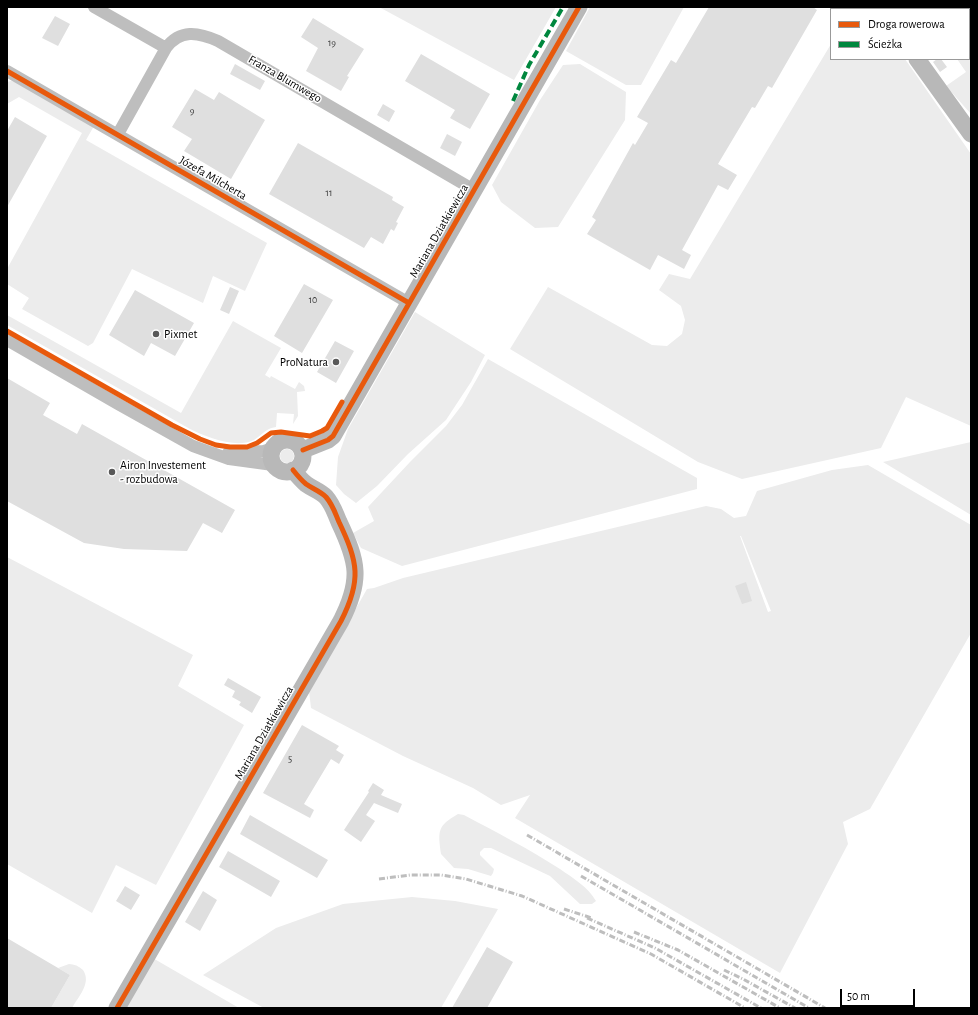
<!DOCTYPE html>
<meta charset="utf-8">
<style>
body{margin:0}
#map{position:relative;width:978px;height:1015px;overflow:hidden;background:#fff;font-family:"Alegreya Sans",sans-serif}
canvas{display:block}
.frame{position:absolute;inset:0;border:8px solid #000;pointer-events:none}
.legend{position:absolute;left:830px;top:8px;width:140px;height:52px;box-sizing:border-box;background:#fff;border:1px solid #999;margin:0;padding:5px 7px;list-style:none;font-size:12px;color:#000}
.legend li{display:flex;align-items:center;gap:8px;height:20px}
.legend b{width:20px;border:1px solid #999}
.scale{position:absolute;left:840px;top:989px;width:75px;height:18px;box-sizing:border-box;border:2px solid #000;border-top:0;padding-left:5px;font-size:12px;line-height:14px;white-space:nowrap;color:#000;-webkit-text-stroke:3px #fff;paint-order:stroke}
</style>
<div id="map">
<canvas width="978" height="1015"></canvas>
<div class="frame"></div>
<ul class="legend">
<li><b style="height:5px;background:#e8590c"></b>Droga rowerowa</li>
<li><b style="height:5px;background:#00873e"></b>Ścieżka</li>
</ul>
<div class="scale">50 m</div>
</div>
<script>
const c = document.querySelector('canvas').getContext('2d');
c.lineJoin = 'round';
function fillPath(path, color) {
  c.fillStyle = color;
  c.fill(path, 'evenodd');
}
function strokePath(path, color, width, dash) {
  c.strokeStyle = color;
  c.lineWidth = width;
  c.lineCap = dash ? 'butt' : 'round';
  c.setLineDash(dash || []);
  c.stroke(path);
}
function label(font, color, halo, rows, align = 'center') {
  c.font = font + ' "Alegreya Sans",sans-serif';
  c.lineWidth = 3;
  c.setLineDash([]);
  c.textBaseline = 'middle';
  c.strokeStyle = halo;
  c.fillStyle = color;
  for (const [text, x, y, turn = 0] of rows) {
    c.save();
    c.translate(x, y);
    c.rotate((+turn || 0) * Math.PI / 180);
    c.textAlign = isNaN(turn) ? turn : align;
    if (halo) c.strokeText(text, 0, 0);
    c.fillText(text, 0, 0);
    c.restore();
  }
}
fillPath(new Path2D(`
 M 379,7 L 556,7 L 514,80 Z
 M 590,7 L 684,7 L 641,85 L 626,85 L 566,51 Z
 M 890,7 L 971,7 L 971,114 L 946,86 L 966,72 L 957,59 L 969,59 L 969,9 L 891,9 Z
 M 831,44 L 831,59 L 905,59 L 971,154 L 971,426 L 906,397 L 881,448 L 742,479 L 698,462 L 510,349 L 548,287 L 652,345 L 667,346 L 682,334 L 685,320 L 681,306 L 659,290 L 669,274 L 690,279 Z
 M 580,64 L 626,92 L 625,120 L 558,227 L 535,228 L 501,202 L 492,185 L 540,100 L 563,65 Z
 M 11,81 L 18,82 L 94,126 L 86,140 L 267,243 L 245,291 L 213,276 L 203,303 L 132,269 L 93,343 L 88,346 L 22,309 L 29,298 L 7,284 L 7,269 L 82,133 L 19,97 L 7,104 L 7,82 Z
 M 415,312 L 485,355 L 471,382 L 446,420 L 408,454 L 377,486 L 356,503 L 344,494 L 336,485 L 338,457 L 348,429 Z
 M 7,315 L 181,413 L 233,321 L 281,348 L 265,375 L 270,378 L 271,376 L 295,389 L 299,382 L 304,386 L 305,391 L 297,392 L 298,416 L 293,424 L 294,414 L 277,413 L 276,427 C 266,428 262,435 254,440 C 236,449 206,437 190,429 L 7,325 Z
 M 488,359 L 697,478 L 697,489 L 402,566 L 361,548 L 353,533 L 374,521 L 368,507 L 410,462 L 446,426 L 462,405 Z
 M 971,442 L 971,515 L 883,462 Z
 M280 456a7 7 0 1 1 14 0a7 7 0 1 1-14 0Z
 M 868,465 L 971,525 L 971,633 L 870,809 L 843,822 L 848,844 L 780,973 L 515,818 L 530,795 L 501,805 L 473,788 L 403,756 L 311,708 L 309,691 L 367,589 L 374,588 L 403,578 L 706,506 L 721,509 L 734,518 L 746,516 L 757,491 L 832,470 ZM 741,536 L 771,611 L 768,612 L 740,536 Z
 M 7,557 L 193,655 L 178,686 L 244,725 L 156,885 L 116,865 L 92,913 L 7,864 Z
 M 458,814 L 464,815 C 496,832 529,849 560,869 C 573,878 588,887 596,901 L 592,904 L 580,904 L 550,876 L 491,848 L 484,848 L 480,852 L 480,855 L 494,869 L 493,873 L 491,876 L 468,869 L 454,868 L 441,854 C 438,831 437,826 458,814 Z
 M 412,897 L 455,901 L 498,909 L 441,1008 L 264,1008 L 203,975 L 276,928 L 343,904 Z
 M 151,957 L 239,1008 L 122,1008 Z
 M 69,964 C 74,964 79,966 83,970 C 92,983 78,997 72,1008 L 51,1008 L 70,975 L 58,968 Z`), '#ececec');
fillPath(new Path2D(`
 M 709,7 L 813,7 L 817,10 L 772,88 L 768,86 L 755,108 L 752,107 L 718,164 L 737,175 L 728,190 L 718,185 L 682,250 L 691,255 L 684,269 L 658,255 L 650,270 L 587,234 L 596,220 L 592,217 L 633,143 L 635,145 L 648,123 L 637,117 L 671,60 L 676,63 Z
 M 55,16 L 70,24 L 58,46 L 42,38 Z
 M 313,18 L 364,49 L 347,76 L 349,77 L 341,91 L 306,71 L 318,48 L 301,37 Z
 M 421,54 L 490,94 L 470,129 L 450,118 L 455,110 L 405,81 Z
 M 937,59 L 941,59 L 947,67 L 940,72 L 933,62 Z
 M 235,64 L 265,81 L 260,90 L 230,74 Z
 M 195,89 L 214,100 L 219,92 L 265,120 L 231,179 L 184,151 L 192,139 L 172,127 Z
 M 383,104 L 395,111 L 389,122 L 377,115 Z
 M 15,117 L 47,136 L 7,207 L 7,131 Z
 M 447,134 L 462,142 L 455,156 L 440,148 Z
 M 298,143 L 393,197 L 392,200 L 404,207 L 396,222 L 398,223 L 394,231 L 391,229 L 383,244 L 371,237 L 364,248 L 269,194 Z
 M 304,284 L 333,300 L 302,353 L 274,336 Z
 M 230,287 L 239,291 L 229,314 L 220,310 Z
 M 135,290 L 194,323 L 175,356 L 151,343 L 144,356 L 109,335 Z
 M 335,341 L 354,351 L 336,383 L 317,372 Z
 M 7,378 L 50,403 L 43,415 L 77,434 L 82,424 L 235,510 L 222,533 L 203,523 L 187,551 L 124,549 L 84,543 L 7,501 Z
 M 746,582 L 752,601 L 742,604 L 735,586 Z
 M 228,678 L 261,697 L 252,713 L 239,705 L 241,702 L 232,697 L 235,691 L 224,685 Z
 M 302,725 L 339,746 L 336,750 L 344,755 L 339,764 L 331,759 L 304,804 L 314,810 L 310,818 L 263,793 Z
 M 373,783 L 384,790 L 381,795 L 402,804 L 398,813 L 374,803 L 366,815 L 375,821 L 361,842 L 344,830 L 369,792 L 368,791 Z
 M 250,815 L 328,860 L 317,878 L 240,834 Z
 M 228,851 L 280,881 L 271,897 L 219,867 Z
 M 125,886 L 140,895 L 131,910 L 116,901 Z
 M 203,891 L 217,900 L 200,931 L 185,922 Z
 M 7,938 L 70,975 L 51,1008 L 7,1008 Z
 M 487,947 L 513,962 L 487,1008 L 452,1008 Z`), '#dfdfdf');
strokePath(new Path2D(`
 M 94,7 L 166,48 C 180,29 198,32 218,41 L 474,190
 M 7,71 L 409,303
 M 118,134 L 166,48
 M 7,340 L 118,404 L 193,446 L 229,459 L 273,465
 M 228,453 L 264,451 L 273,448`), '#bebebe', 12);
strokePath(new Path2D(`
 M 879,7 L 880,9
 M 917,59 L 971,134
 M271 456a16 16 0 1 1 32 0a16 16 0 1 1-32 0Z
 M 303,450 L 328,440 L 333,436 L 579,7
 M 117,1008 L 341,621 C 362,580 358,562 339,522 C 335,513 333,505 326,497 C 320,491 313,489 306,484 C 301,480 297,475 293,470`), '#b8b8b8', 17);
strokePath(new Path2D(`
 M 527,835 L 825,1008
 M 581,876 L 809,1008
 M 379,879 L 410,875 L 441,875 L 466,879 L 522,896 L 651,954 L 745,1008
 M 564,909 L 592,918
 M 587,918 L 655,948 L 761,1008
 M 634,932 L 678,950 L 780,1008
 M 724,970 L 743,979 L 795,1008`), '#bebebe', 3, [6, 2, 1, 2]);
strokePath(new Path2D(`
 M 513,101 L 529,65 L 563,7`), '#00873e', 4, [8, 4]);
strokePath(new Path2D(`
 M 7,71 L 409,303
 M 7,331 L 172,425 L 200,439 L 216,445 L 230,447 L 247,447 L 257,443 L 271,433 L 281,432 L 310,436 L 322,431 L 327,428 L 342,402
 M 303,450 L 328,440 L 333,436 L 579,7
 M 117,1008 L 341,621 C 362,580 358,562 339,522 C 335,513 333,505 326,497 C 320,491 313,489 306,484 C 301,480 297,475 293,470`), '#e8590c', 5);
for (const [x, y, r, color] of [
 [156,334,4,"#595959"],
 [336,362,4,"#595959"],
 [112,472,4,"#595959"]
]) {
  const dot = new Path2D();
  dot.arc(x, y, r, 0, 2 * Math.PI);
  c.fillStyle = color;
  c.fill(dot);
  strokePath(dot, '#fff', 1.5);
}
label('10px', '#383838', null, [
 ["19",332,43],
 ["9",192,111],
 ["11",329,193],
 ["10",313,300],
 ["5",290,759]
]);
label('12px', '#000', '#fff', [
 ["Franza Blumwego",285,79,30],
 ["Józefa Milcherta",213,178,30],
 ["Mariana Dziatkiewicza",439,231,-60],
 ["Mariana Dziatkiewicza",264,733,-60]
]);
label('12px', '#000', '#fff', [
 ["Pixmet",164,334],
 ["ProNatura",328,362,"right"],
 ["Airon Investement",120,465],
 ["- rozbudowa",120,479]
], 'left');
</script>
